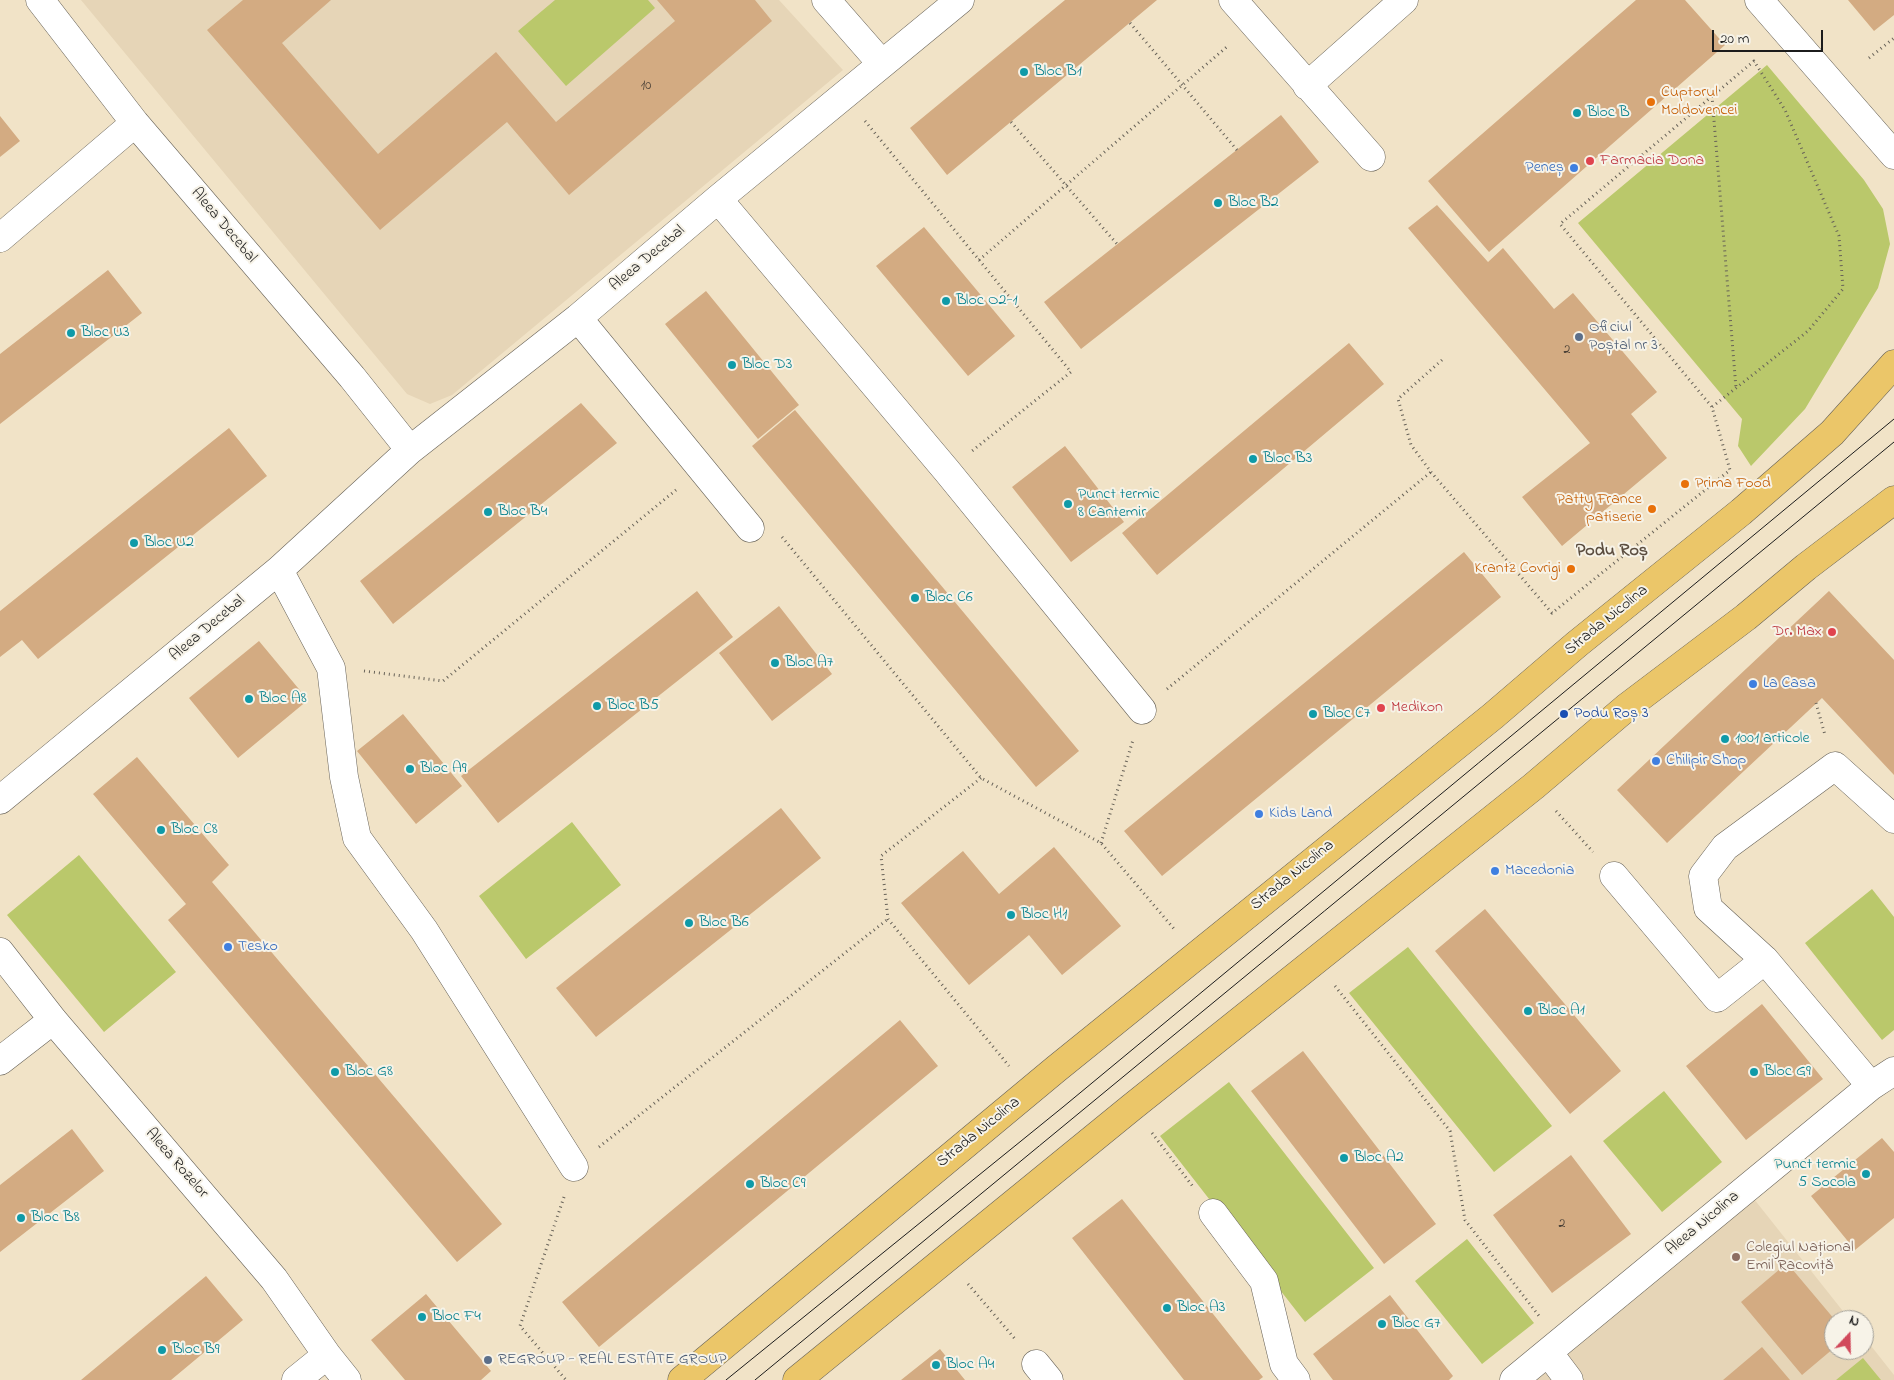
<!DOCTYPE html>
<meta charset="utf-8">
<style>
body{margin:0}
#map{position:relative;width:1894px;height:1380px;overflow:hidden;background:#f1e3c7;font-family:"Indie Flower",sans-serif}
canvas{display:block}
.north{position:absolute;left:1824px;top:1310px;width:50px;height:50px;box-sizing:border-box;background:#f7f3e8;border:1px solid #9f9d96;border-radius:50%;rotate:21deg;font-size:14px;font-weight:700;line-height:20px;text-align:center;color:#1c1c1c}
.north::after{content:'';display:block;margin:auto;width:18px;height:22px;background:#d1495b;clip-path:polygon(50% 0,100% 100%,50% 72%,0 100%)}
.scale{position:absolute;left:1712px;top:30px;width:111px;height:22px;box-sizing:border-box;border:2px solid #1c1c1c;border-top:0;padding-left:6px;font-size:15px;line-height:18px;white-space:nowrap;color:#1c1c1c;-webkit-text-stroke:4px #f7f3e8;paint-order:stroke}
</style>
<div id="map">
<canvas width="1894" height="1380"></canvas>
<div class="north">N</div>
<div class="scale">20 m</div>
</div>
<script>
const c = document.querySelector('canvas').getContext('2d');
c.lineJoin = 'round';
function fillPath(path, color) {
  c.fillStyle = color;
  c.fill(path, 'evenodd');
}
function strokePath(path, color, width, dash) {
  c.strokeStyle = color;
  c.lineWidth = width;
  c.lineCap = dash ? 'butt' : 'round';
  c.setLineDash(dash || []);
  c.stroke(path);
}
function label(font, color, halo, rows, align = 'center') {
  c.font = font + ' "Indie Flower",sans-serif';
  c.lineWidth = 4;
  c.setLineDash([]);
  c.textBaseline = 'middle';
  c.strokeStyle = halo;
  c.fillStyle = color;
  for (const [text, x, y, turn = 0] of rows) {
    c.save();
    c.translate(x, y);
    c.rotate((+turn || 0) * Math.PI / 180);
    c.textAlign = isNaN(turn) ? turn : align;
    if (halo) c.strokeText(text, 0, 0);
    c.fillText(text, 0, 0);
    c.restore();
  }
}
fillPath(new Path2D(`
 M 81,0 L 779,0 L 843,70 L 452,395 L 430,404 L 407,394 Z
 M 1750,1194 L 1850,1320 L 1834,1320 L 1834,1350 L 1864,1350 L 1864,1337 L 1894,1375 L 1894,1380 L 1518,1380 Z`), '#e6d5b7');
fillPath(new Path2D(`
 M 555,0 L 648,0 L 655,8 L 566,86 L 518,31 Z
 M 1767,65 L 1864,180 L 1883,209 L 1890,244 L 1878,288 L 1805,409 L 1751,466 L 1738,446 L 1742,419 L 1578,223 Z
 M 572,822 L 621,885 L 526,959 L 479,896 Z
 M 79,855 L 176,972 L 104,1032 L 7,915 Z
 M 1872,889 L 1894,917 L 1894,1030 L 1882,1040 L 1805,943 Z
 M 1408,947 L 1552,1126 L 1494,1172 L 1349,993 Z
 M 1229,1082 L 1374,1268 L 1305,1322 L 1160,1136 Z
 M 1664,1091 L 1722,1162 L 1662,1212 L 1603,1141 Z
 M 1467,1239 L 1534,1323 L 1482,1364 L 1415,1281 Z
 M 1863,1358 L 1881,1380 L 1836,1380 Z`), '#bac86b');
fillPath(new Path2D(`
 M 243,0 L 331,0 L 282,43 L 378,154 L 496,52 L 556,122 L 675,21 L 657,0 L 755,0 L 772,21 L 569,195 L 507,122 L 380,230 L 207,30 Z
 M 1065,0 L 1157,0 L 947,175 L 910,128 Z
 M 1636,0 L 1685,0 L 1725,45 L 1489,252 L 1428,181 Z
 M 1848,0 L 1894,0 L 1894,15 L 1874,31 Z
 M 1281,115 L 1319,162 L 1081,349 L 1044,302 Z
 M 0,116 L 20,141 L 0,157 Z
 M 1437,205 L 1488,262 L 1503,248 L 1554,309 L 1573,293 L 1657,392 L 1631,414 L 1667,458 L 1562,546 L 1522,497 L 1590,443 L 1408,228 Z
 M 924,227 L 1015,336 L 968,376 L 876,266 Z
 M 108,270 L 142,313 L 0,424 L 0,354 Z
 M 706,291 L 799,405 L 758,439 L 665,324 Z
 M 1349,343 L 1384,384 L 1157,575 L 1122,533 Z
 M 581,403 L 617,443 L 393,624 L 360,581 Z
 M 795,410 L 1079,751 L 1036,787 L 752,446 Z
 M 229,428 L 267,476 L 38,659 L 22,640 L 0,657 L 0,611 Z
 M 1065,446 L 1124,522 L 1071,562 L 1012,487 Z
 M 1464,552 L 1501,597 L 1162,876 L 1124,831 Z
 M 697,591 L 733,637 L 498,823 L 461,776 Z
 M 1829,591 L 1894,660 L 1894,775 L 1822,698 L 1667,843 L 1617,790 Z
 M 779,606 L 832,674 L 772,721 L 719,653 Z
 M 259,641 L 308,700 L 238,758 L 189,698 Z
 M 403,714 L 462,786 L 416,824 L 357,751 Z
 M 137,757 L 229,865 L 212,882 L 502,1224 L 457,1262 L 168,920 L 186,904 L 93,794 Z
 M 781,808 L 821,858 L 596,1037 L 556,988 Z
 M 1054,847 L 1121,926 L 1062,975 L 1029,935 L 969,985 L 901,903 L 963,851 L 999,894 Z
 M 1485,909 L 1621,1071 L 1570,1114 L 1435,951 Z
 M 1762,1004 L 1823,1079 L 1746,1140 L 1686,1066 Z
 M 900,1020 L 938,1066 L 599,1347 L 562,1302 Z
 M 1303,1051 L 1436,1224 L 1384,1264 L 1251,1091 Z
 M 72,1129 L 104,1171 L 0,1252 L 0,1185 Z
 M 1882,1138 L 1894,1152 L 1894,1218 L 1855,1250 L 1811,1196 Z
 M 1571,1155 L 1631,1234 L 1552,1293 L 1493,1215 Z
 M 1122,1199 L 1263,1377 L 1259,1380 L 1184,1380 L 1072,1238 Z
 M 1787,1263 L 1835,1320 L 1834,1348 L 1802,1375 L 1741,1302 Z
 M 206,1276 L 243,1320 L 171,1380 L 81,1380 Z
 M 426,1294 L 491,1371 L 481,1380 L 405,1380 L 371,1340 Z
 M 1390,1295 L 1453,1376 L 1449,1380 L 1333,1380 L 1313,1354 Z
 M 1762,1347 L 1790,1380 L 1723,1380 Z
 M 940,1349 L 965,1380 L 901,1380 Z`), '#d3ab82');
const minor = new Path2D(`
 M 40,0 L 135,123 L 352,377 L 410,450
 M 826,0 L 882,64
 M 1233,0 L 1371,157
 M 1759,0 L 1894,155
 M 1307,86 L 1404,0
 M 718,199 L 947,471 L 1142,710
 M 0,238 L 135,123
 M 578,318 L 750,528
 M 279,570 L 331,668 L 344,777 L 357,838 L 424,930 L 574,1167
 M 0,800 L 279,570 L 410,450 L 578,318 L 718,199 L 960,0
 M 1614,876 L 1717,998 L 1765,960
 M 0,952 L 53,1020 L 274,1279 L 327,1355 L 347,1380
 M 0,1061 L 53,1020
 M 1871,1086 L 1765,960 L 1708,908 L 1703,876 L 1725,847 L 1835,766 L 1894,819
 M 1213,1213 L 1264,1281 L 1284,1364 L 1296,1380
 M 1548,1352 L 1569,1380
 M 1036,1364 L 1049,1380
 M 296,1380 L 327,1355
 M 1514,1380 L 1871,1086 L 1894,1071`);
const major = new Path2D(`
 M 682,1380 L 1056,1069 L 1493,716 L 1577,644 L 1741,512 L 1832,433 L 1894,364
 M 797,1380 L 1132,1107 L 1534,786 L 1627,707 L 1746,617 L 1806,567 L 1894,500`);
strokePath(minor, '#676258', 29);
strokePath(major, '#676258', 29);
strokePath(new Path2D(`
 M 1130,23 L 1237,150
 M 1869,58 L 1894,38
 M 1712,96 L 1736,388
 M 865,121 L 1071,372 L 972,451
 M 1011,122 L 1117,244
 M 979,260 L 1229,45
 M 1442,360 L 1398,399 L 1411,445 L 1431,472 L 1552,613 L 1730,470 L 1712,407 L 1808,331 L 1843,289 L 1839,236 L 1785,110 L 1754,61 L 1560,224 L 1712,407
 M 782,537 L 981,778 L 1101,843 L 1175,930
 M 364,671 L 443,681 L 676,490
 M 1167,689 L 1431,472
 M 1816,703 L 1825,735
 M 981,778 L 881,856 L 888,919 L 1009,1066
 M 1556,811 L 1593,852
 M 1101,843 L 1133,740
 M 1335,986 L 1450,1131 L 1465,1220 L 1539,1316
 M 1152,1133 L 1194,1188
 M 599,1147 L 888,919
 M 564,1197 L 520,1326 L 566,1380
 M 968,1284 L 1016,1340`), '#676258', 3, [1, 4]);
strokePath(minor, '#fff', 28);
strokePath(major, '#ebc669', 28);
strokePath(new Path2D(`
 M 726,1380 L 1063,1107 L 1894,419
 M 755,1380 L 1894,442`), '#1c1c1c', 1);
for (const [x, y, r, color] of [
 [1024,72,5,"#0f9aa8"],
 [1651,102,5,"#e8710a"],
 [1577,113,5,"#0f9aa8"],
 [1590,161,5,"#e0444e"],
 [1574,168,5,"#3f7fe0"],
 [1218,203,5,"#0f9aa8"],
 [946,301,5,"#0f9aa8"],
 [71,333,5,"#0f9aa8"],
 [1579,337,5,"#5c6f8a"],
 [732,365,5,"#0f9aa8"],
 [1253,459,5,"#0f9aa8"],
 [1685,484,5,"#e8710a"],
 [1068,504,5,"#0f9aa8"],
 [1652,509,5,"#e8710a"],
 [488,512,5,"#0f9aa8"],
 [134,543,5,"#0f9aa8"],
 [1571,569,5,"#e8710a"],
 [915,598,5,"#0f9aa8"],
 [1832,632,5,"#e0444e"],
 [775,663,5,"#0f9aa8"],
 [1753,684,5,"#3f7fe0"],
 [249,699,5,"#0f9aa8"],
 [597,706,5,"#0f9aa8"],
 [1381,708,5,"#e0444e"],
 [1313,714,5,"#0f9aa8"],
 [1564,714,5,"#1a4fb4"],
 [1725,739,5,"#0f9aa8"],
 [1656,761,5,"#3f7fe0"],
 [410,769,5,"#0f9aa8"],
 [1259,814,5,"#3f7fe0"],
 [161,830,5,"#0f9aa8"],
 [1495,871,5,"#3f7fe0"],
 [1011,915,5,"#0f9aa8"],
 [689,923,5,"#0f9aa8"],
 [228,947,5,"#3f7fe0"],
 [1528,1011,5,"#0f9aa8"],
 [335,1072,5,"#0f9aa8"],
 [1754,1072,5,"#0f9aa8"],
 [1344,1158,5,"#0f9aa8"],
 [1866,1174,5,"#0f9aa8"],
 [750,1184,5,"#0f9aa8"],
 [21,1218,5,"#0f9aa8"],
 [1736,1257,5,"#8d6e63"],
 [1167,1308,5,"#0f9aa8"],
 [422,1317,5,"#0f9aa8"],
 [1382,1324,5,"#0f9aa8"],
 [162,1350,5,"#0f9aa8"],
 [488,1360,5,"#5c6f8a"],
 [936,1365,5,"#0f9aa8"]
]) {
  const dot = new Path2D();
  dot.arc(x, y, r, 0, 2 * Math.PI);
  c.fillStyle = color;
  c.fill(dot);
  strokePath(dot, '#f7f3e8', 2);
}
label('14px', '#4a4036', null, [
 ["10",646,87],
 ["2",1567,351],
 ["2",1562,1225]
]);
label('16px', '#0d838f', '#f7f3e8', [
 ["Bloc B1",1034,72],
 ["Bloc B",1587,113],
 ["Bloc B2",1228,203],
 ["Bloc O2-1",956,301],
 ["Bloc U3",81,333],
 ["Bloc D3",742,365],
 ["Bloc B3",1263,459],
 ["Punct termic",1078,495],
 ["8 Cantemir",1078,513],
 ["Bloc B4",498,512],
 ["Bloc U2",144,543],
 ["Bloc C6",925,598],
 ["Bloc A7",785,663],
 ["Bloc A8",259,699],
 ["Bloc B5",607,706],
 ["Bloc C7",1323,714],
 ["1001 articole",1735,739],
 ["Bloc A9",420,769],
 ["Bloc C8",171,830],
 ["Bloc H1",1021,915],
 ["Bloc B6",699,923],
 ["Bloc A1",1538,1011],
 ["Bloc G8",345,1072],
 ["Bloc G9",1764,1072],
 ["Bloc A2",1354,1158],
 ["Punct termic",1856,1165,"right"],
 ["5 Socola",1856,1183,"right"],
 ["Bloc C9",760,1184],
 ["Bloc B8",31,1218],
 ["Bloc A3",1177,1308],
 ["Bloc F4",432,1317],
 ["Bloc G7",1392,1324],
 ["Bloc B9",172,1350],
 ["Bloc A4",946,1365]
], 'left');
label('16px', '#c56008', '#f7f3e8', [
 ["Cuptorul",1661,93],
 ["Moldovencei",1661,111],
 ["Prima Food",1695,484],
 ["Patty France",1642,500,"right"],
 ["patiserie",1642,518,"right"],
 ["Krantz Covrigi",1561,569,"right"]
], 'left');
label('16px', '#be3a42', '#f7f3e8', [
 ["Farmacia Dona",1600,161],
 ["Dr. Max",1822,632,"right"],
 ["Medikon",1391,708]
], 'left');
label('16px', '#366cbe', '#f7f3e8', [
 ["Peneș",1564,168,"right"],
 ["La Casa",1763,684],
 ["Chilipir Shop",1666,761],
 ["Kids Land",1269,814],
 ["Macedonia",1505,871],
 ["Tesko",238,947]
], 'left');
label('16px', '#1c1c1c', '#f7f3e8', [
 ["Aleea Decebal",223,226,50],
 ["Aleea Decebal",648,259,-40],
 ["Strada Nicolina",1607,621,-39],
 ["Aleea Decebal",208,629,-40],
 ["Strada Nicolina",1293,876,-39],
 ["Strada Nicolina",979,1133,-39],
 ["Aleea Rozelor",176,1164,49],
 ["Aleea Nicolina",1703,1224,-40]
]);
label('16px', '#4e5e75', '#f7f3e8', [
 ["Oficiul",1589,328],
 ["Poștal nr 3",1589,346],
 ["REGROUP - REAL ESTATE GROUP",498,1360]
], 'left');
label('16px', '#164399', '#f7f3e8', [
 ["Podu Roș 3",1574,714]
], 'left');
label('16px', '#785e54', '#f7f3e8', [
 ["Colegiul Național",1746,1248],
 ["Emil Racoviță",1746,1266]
], 'left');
label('bold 18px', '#5c4e40', '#f7f3e8', [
 ["Podu Roș",1612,552]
]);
</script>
